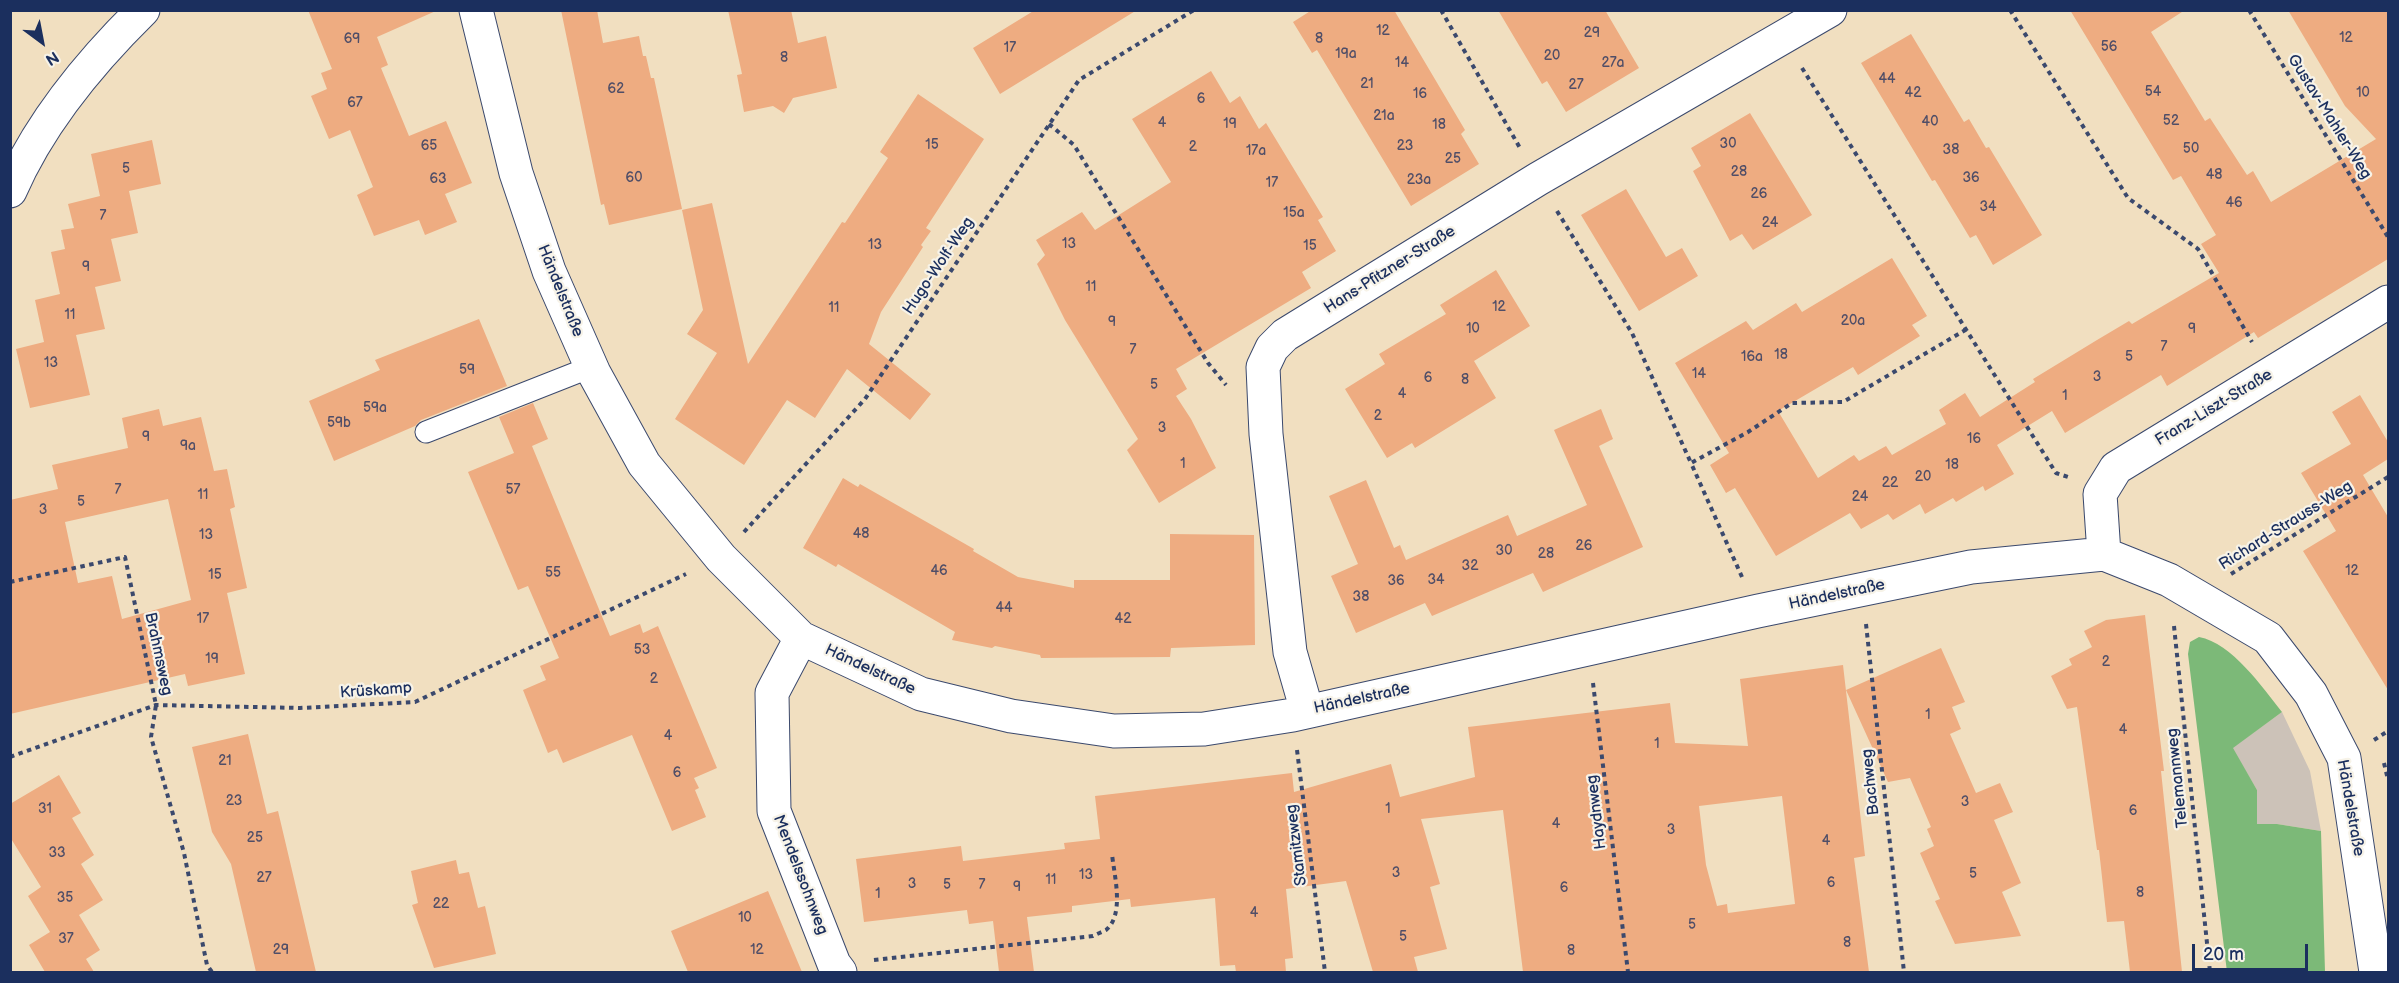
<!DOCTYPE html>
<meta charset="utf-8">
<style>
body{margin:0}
#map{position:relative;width:2399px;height:983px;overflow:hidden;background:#f1dfc0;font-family:"Balsamiq Sans",sans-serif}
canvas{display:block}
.frame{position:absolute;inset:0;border:12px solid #1b2f5e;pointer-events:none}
.north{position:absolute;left:12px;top:12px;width:60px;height:60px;-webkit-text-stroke:4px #f7f3e8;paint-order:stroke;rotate:148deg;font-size:16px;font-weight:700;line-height:24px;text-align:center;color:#1b2f5e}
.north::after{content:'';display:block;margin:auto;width:21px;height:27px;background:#1b2f5e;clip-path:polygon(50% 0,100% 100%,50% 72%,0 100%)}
.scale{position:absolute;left:2192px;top:944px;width:116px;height:27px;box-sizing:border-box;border:3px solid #1b2f5e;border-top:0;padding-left:8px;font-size:18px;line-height:21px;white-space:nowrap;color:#1b2f5e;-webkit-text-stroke:4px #f7f3e8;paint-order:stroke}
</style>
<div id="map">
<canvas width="2399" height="983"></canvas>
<div class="frame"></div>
<div class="north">N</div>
<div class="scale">20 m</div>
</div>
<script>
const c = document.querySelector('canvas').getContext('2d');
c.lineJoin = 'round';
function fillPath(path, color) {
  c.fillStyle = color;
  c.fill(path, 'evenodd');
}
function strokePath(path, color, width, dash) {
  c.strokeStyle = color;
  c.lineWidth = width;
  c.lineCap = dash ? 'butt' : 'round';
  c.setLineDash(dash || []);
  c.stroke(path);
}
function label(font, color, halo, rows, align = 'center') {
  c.font = font + ' "Balsamiq Sans",sans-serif';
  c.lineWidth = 4.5;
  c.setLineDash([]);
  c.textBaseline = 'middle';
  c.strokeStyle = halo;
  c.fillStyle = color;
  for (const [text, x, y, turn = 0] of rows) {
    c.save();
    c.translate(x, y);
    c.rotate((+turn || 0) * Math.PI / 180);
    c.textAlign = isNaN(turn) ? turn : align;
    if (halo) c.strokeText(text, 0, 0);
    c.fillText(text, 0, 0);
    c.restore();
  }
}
fillPath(new Path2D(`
 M 2282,712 L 2310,771 L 2321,831 L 2277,824 L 2257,824 L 2257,790 L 2232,748 Z`), '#ccc2b8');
fillPath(new Path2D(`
 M 2199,637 C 2232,643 2262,687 2282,712 L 2233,748 L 2257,790 L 2257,824 L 2277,824 L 2321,831 L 2325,972 L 2227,972 L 2188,654 L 2190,642 Z`), '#7cb978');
fillPath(new Path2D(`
 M 308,10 L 438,10 L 377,37 L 388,65 L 381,68 L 409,136 L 446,121 L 472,183 L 445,194 L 457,222 L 425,235 L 419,220 L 374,236 L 357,195 L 373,187 L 350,130 L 329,139 L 311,96 L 327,89 L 321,73 L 332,69 Z
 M 561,10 L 597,10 L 603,43 L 639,36 L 643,56 L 646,56 L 651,78 L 654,78 L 682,209 L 609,225 L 604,204 L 601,205 Z
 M 728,10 L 791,10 L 798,43 L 826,36 L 837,88 L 793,98 L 784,113 L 773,106 L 744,112 L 737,75 L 742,74 Z
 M 1035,10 L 1137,10 L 1000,94 L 973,48 Z
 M 1312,10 L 1394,10 L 1465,130 L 1461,134 L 1479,164 L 1411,206 L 1317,50 L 1312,53 L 1293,22 Z
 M 1498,10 L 1605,10 L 1639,68 L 1566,112 L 1547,81 L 1542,84 Z
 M 2070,10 L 2185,10 L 2151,32 L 2205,121 L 2210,118 L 2247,175 L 2253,171 L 2271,202 L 2376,139 L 2345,106 L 2288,10 L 2388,10 L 2388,259 L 2258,338 L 2254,332 L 2167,386 L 2161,375 L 2065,433 L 2052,411 L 1997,445 L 2014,474 L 1985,491 L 1983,486 L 1956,502 L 1953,498 L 1925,514 L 1920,504 L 1893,520 L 1888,514 L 1861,529 L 1850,513 L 1776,556 L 1735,488 L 1726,493 L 1710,465 L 1729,453 L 1675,363 L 1746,321 L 1753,330 L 1796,303 L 1802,312 L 1892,258 L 1927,316 L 1912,325 L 1920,336 L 1858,375 L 1853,367 L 1778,411 L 1818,478 L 1854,455 L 1859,461 L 1886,446 L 1892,455 L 1946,424 L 1939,410 L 1965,393 L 1980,417 L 2035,382 L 2033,379 L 2097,340 L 2129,321 L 2132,324 L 2219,273 L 2201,244 L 2216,235 L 2181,176 L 2173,180 Z
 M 1911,34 L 1964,122 L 1969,119 L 1986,148 L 1989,147 L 2042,235 L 1993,265 L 1976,235 L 1970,238 L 1935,180 L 1932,181 L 1861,63 Z
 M 1211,71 L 1230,103 L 1240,96 L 1259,129 L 1266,123 L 1323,217 L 1318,220 L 1336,251 L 1302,272 L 1311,288 L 1176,369 L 1187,389 L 1176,396 L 1191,419 L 1216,468 L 1159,503 L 1127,450 L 1138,439 L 1065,320 L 1037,264 L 1045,255 L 1036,240 L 1082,212 L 1095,230 L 1171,182 L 1132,119 Z
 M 918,94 L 984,139 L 926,228 L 931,231 L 921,245 L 923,247 L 881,312 L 869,344 L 931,394 L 910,420 L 847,369 L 815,418 L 787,400 L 744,465 L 675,419 L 717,353 L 687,334 L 703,310 L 682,210 L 712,203 L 748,364 L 842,222 L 845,223 L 888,158 L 880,152 Z
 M 1750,113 L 1812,215 L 1753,250 L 1742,234 L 1730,241 L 1693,171 L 1701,166 L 1691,148 Z
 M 152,140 L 161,184 L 129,191 L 138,233 L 111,239 L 121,281 L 95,287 L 105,329 L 76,335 L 90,395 L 30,408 L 16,349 L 44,342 L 35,300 L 60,294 L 51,252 L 65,249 L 61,230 L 74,228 L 68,204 L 100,196 L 91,154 Z
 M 1626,189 L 1666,257 L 1682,248 L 1698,276 L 1639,311 L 1581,215 Z
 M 1496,270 L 1530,326 L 1474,361 L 1496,398 L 1415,448 L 1412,443 L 1387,458 L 1345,389 L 1385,364 L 1379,354 L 1446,314 L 1440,305 Z
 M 479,319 L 507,386 L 421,420 L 415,426 L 334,461 L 309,401 L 380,370 L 375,360 Z
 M 2360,395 L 2388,442 L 2388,459 L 2363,475 L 2388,517 L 2388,690 L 2303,551 L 2336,531 L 2301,473 L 2351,444 L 2332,412 Z
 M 533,403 L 548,439 L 532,446 L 610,636 L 640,624 L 643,633 L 658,626 L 717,768 L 694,778 L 699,788 L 695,790 L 706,817 L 672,831 L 632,735 L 563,763 L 557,749 L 548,753 L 523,690 L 546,680 L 540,666 L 559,658 L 528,586 L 518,590 L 468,472 L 514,453 L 499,417 Z
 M 159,409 L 163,426 L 201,417 L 214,471 L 227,469 L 235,507 L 230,509 L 247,588 L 227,593 L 245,674 L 188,686 L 185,674 L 10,714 L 10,500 L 58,489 L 52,465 L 128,448 L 122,418 ZM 168,499 L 191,600 L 122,619 L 112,576 L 78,583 L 65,522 Z
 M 1601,409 L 1613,439 L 1599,446 L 1643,547 L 1543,592 L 1533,573 L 1432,616 L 1425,603 L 1356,633 L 1331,576 L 1358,564 L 1329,496 L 1366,480 L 1394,548 L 1400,545 L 1406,560 L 1508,515 L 1517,536 L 1587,505 L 1554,430 Z
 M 843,478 L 858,487 L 860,484 L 974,549 L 973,551 L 1018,577 L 1074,588 L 1074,580 L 1170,580 L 1170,534 L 1254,535 L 1255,645 L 1171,648 L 1170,657 L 1041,658 L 1040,655 L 995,646 L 992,648 L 952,640 L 955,632 L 838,564 L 836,567 L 803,548 Z
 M 2145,615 L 2164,771 L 2161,771 L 2182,972 L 2130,972 L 2124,921 L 2107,922 L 2099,850 L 2097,850 L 2077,707 L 2067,709 L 2051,676 L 2072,665 L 2069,659 L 2092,647 L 2084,631 L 2106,620 Z
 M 1941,648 L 1965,702 L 1952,707 L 1961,729 L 1950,734 L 1976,793 L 2000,783 L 2013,812 L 1994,820 L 2021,883 L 2002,892 L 2021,936 L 1955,944 L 1935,901 L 1940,899 L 1920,853 L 1934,846 L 1927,829 L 1931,827 L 1910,778 L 1888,782 L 1846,690 Z
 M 1843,665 L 1865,856 L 1854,858 L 1869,972 L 1523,972 L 1503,810 L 1421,819 L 1440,884 L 1430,887 L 1447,949 L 1414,957 L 1418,972 L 1373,972 L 1346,881 L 1286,889 L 1293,958 L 1285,959 L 1286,972 L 1236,972 L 1235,965 L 1220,966 L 1215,898 L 1131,907 L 1130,899 L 1072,906 L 1072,912 L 1027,917 L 1034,972 L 999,972 L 993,921 L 969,924 L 967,910 L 864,922 L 856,859 L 961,846 L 963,861 L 1065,849 L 1064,843 L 1100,839 L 1095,796 L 1292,773 L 1294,792 L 1391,764 L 1400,797 L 1475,777 L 1468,727 L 1670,703 L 1675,743 L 1748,746 L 1740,679 ZM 1782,796 L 1795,904 L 1728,913 L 1727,904 L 1717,906 L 1706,865 L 1699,806 Z
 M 248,734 L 267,814 L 278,811 L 316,972 L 256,972 L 231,864 L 212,832 L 192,747 Z
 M 59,775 L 81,813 L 72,818 L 94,855 L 81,864 L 103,900 L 79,915 L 100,950 L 86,959 L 94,972 L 45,972 L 29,945 L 50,932 L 28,896 L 41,887 L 10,837 L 10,804 Z
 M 456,860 L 459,874 L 469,872 L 478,908 L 485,906 L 496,954 L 434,968 L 412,905 L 418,903 L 411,871 Z
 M 768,891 L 802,972 L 688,972 L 671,931 Z`), '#eeac81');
const service = new Path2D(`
 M 426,432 L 591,367`);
const minor = new Path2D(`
 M 476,10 L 516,173 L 549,271 L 594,373 L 644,464 L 721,558 L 801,638 L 921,694 L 1011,716 L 1114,731 L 1204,729 L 1293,715 L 1758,611 L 1971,567 L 2104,554 L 2169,580 L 2268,638 L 2311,694 L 2344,758 L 2376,972
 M 10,191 C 39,124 91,61 143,10
 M 2104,554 L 2100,494 L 2116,468 L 2388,302
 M 801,638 L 772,693 L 774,811 L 834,964 L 840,972
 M 1307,711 L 1290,652 L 1266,434 L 1263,367 L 1272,348 L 1285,335 L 1538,179 L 1830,10`);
strokePath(service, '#3b496d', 23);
strokePath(minor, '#3b496d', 35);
strokePath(new Path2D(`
 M 1441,10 L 1520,148
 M 2010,10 L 2128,198 L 2198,249 L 2252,342
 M 2249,10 L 2388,237
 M 1802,68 L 2056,473 L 2068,477
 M 1049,124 L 1074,145 L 1208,363 L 1226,385
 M 1557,211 L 1632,333 L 1691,463
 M 744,532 L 865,399 L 1079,80 L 1194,10
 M 2231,574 L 2388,477
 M 1742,577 L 1691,463 L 1748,432 L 1792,403 L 1843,402 L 1967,329
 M 10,582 L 125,557 L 156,705 L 151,737 L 184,853 L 207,965 L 212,972
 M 1866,624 L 1904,972
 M 2174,626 L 2210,972
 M 1593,683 L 1628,972
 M 2374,740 L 2388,731
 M 1297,750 L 1325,972
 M 10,757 L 156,705 L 300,708 L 415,702 L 686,574
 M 2384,763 L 2388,780
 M 874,960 L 1093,936 C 1097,934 1102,932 1106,930 C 1125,914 1114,875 1112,854`), '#3b496d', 4, [4.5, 4.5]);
strokePath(service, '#fff', 21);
strokePath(minor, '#fff', 33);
label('14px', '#504e67', null, [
 ["12",1383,31],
 ["29",1592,33],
 ["12",2346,38],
 ["69",352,39],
 ["8",1319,39],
 ["56",2109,47],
 ["17",1010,48],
 ["19a",1346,54],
 ["20",1552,56],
 ["8",784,58],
 ["14",1402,63],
 ["27a",1613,63],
 ["44",1887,79],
 ["21",1367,84],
 ["27",1576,85],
 ["62",616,89],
 ["54",2153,92],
 ["42",1913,93],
 ["10",2363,93],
 ["16",1420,94],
 ["6",1201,99],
 ["67",355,103],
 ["21a",1384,116],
 ["52",2171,121],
 ["40",1930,122],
 ["4",1162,123],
 ["19",1230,124],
 ["18",1439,125],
 ["30",1728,144],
 ["15",932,145],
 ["65",429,146],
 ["23",1405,146],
 ["2",1193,147],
 ["50",2191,149],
 ["38",1951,150],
 ["17a",1256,151],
 ["25",1453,159],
 ["5",126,169],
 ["28",1739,172],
 ["48",2214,175],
 ["60",634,178],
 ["36",1971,178],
 ["63",438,179],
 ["23a",1419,180],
 ["17",1272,183],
 ["26",1759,194],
 ["46",2234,203],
 ["34",1988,207],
 ["15a",1294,213],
 ["7",103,216],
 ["24",1770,223],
 ["13",1069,244],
 ["13",875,245],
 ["15",1310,246],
 ["9",86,267],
 ["11",1091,287],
 ["12",1499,307],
 ["11",834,308],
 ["11",70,315],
 ["20a",1853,321],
 ["9",1112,322],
 ["10",1473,329],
 ["9",2192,329],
 ["7",2164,347],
 ["7",1133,350],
 ["18",1781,355],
 ["16a",1752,357],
 ["5",2129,357],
 ["13",51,363],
 ["59",467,370],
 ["14",1699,374],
 ["3",2097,377],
 ["6",1428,378],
 ["8",1465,380],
 ["5",1154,385],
 ["4",1402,394],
 ["1",2065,396],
 ["59a",375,408],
 ["2",1378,416],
 ["59b",339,423],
 ["3",1162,428],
 ["9",146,437],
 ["16",1974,439],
 ["9a",188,446],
 ["1",1183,464],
 ["18",1952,465],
 ["20",1923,477],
 ["22",1890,483],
 ["7",118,490],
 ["57",513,490],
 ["11",203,495],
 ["24",1860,497],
 ["5",81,502],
 ["3",43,510],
 ["48",861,534],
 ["13",206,535],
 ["26",1584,546],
 ["30",1504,551],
 ["28",1546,554],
 ["32",1470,566],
 ["46",939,571],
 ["12",2352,571],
 ["55",553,573],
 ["15",215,575],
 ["34",1436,580],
 ["36",1396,581],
 ["38",1361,597],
 ["44",1004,608],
 ["17",203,619],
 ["42",1123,619],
 ["53",642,650],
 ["19",212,659],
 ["2",2106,662],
 ["2",654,679],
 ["1",1928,715],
 ["4",2123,730],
 ["4",668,736],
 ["1",1657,744],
 ["21",225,761],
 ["6",677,773],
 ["23",234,801],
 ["3",1965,802],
 ["31",45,809],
 ["1",1388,809],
 ["6",2133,811],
 ["4",1556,824],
 ["3",1671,830],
 ["25",255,838],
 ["4",1826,841],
 ["33",57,853],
 ["3",1396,873],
 ["5",1973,874],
 ["13",1086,875],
 ["27",264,878],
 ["11",1051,880],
 ["6",1831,883],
 ["3",912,884],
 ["5",947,885],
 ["7",982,885],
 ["9",1017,887],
 ["6",1564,888],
 ["8",2140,893],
 ["1",878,894],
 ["35",65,898],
 ["22",441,904],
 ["4",1254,913],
 ["10",745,918],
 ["5",1692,925],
 ["5",1403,937],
 ["37",66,939],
 ["8",1847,943],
 ["29",281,950],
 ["12",757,950],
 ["8",1571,951]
]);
label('16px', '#1b2f5e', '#f7f3e8', [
 ["Gustav-Mahler-Weg",2329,117,58],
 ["Hugo-Wolf-Weg",939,266,-56],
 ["Hans-Pfitzner-Straße",1390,270,-32],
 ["Händelstraße",560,291,68],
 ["Franz-Liszt-Straße",2214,408,-31],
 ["Richard-Strauss-Weg",2286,526,-32],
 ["Händelstraße",1837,595,-12],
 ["Brahmsweg",158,654,78],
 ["Händelstraße",870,670,25],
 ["Krüskamp",376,691,-4],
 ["Händelstraße",1362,699,-12],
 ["Telemannweg",2178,778,-96],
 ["Bachweg",1871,782,-96],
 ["Händelstraße",2350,808,80],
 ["Haydnweg",1597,812,-97],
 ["Stamitzweg",1297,845,-97],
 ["Mendelssohnweg",800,875,69]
]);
</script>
